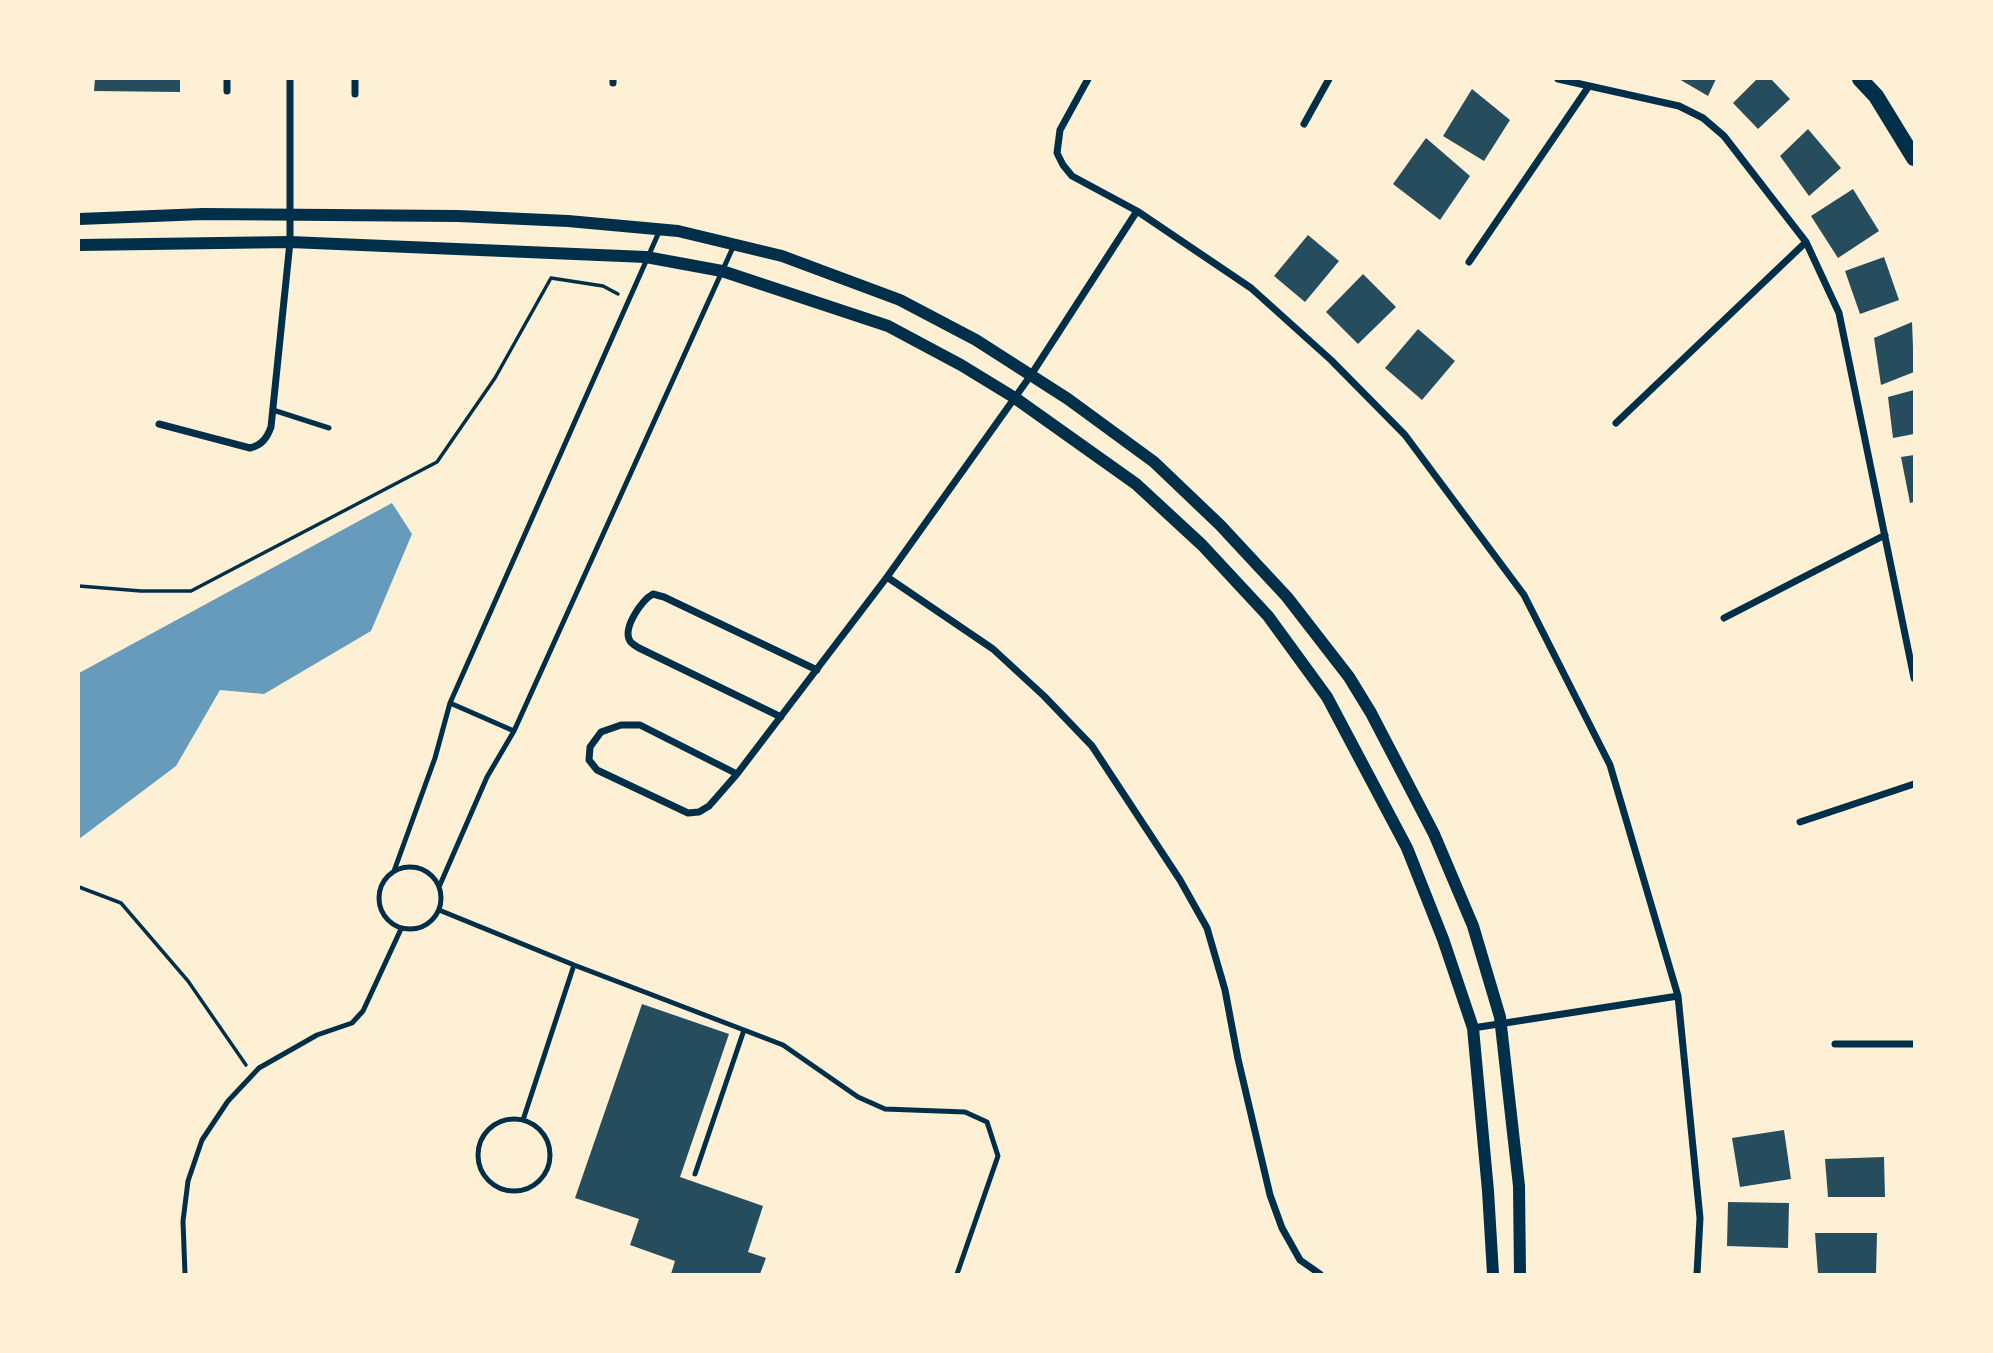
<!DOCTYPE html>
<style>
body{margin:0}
#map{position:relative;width:1993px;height:1353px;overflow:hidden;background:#fdf0d5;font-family:Figtree,sans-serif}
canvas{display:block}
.frame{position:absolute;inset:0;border:80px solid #fdf0d5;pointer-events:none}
</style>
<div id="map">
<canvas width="1993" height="1353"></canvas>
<div class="frame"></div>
</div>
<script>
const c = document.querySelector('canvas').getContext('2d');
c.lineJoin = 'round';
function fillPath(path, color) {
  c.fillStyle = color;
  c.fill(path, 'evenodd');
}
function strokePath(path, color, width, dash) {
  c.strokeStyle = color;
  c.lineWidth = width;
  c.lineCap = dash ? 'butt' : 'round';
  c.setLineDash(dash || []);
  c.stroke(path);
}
fillPath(new Path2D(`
 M 392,503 L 412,534 L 371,631 L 264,694 L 220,690 L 176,766 L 79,839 L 79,673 Z`), '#669bbc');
fillPath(new Path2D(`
 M 95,79 L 180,79 L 180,92 L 94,91 Z
 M 1679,79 L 1716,79 L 1708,96 Z
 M 1757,79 L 1771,79 L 1790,99 L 1758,129 L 1733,103 Z
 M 1472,89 L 1510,120 L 1484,161 L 1443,136 Z
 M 1808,129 L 1841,168 L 1809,196 L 1780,156 Z
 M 1426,138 L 1470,176 L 1440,220 L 1393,184 Z
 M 1853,189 L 1879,231 L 1838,258 L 1811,216 Z
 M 1308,235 L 1339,261 L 1305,302 L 1274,276 Z
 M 1884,257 L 1899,300 L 1860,314 L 1845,271 Z
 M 1363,274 L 1396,307 L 1358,344 L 1326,312 Z
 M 1912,322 L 1914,372 L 1881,385 L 1874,338 Z
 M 1418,329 L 1455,361 L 1422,400 L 1385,368 Z
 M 1914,390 L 1914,434 L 1893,438 L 1888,397 Z
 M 1914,455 L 1914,502 L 1910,503 L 1901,457 Z
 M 642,1004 L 729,1034 L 680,1177 L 763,1206 L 748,1252 L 766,1258 L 760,1274 L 671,1274 L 675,1261 L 630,1245 L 639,1219 L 575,1198 Z
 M 1784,1130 L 1791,1179 L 1740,1187 L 1732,1138 Z
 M 1884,1157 L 1885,1197 L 1828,1197 L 1825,1159 Z
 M 1728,1202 L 1789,1203 L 1788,1248 L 1727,1246 Z
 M 1815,1233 L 1877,1233 L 1876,1274 L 1818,1274 Z`), '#264d5e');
strokePath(new Path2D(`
 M 79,586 L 141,591 L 191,591 L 437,462 L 495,378 L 551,278 L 603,286 L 618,294
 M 79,887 L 121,903 L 188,981 L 246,1065`), '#003049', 3.5);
strokePath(new Path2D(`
 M 273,410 L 329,428
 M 450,703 L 514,731
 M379 898a31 31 0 1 1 62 0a31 31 0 1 1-62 0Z
 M 394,871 L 435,758 L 450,703 L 659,232
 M 439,887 L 487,777 L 514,731 L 734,245
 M 439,910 L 574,965 L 523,1120
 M 574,965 L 744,1030 L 695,1174
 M 744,1030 L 783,1045 L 858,1097 L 885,1109 L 965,1112 L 987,1122 L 998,1156 L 957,1274
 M478 1155a36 36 0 1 1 72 0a36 36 0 1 1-72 0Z
 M 185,1274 L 183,1221 L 188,1181 L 202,1140 L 228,1101 L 259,1068 L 317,1035 L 352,1023 L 363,1011 L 401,929`), '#003049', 5);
strokePath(new Path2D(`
 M 1088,79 L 1060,130 L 1057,153 L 1063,165 L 1072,176 L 1137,211 L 1251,288 L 1331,360 L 1405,435 L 1524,595 L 1610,765 L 1678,996 L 1700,1218 L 1697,1274
 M 1558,79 L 1679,106 L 1703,118 L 1724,136 L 1806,242 L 1839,313 L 1914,678
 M 613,83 L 613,79
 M 227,91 L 227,79
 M 355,94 L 355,79
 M 1304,124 L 1329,79
 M 1469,262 L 1589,86
 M 1616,423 L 1806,242
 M 159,424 L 250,448 C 262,445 267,438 271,427 L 290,242 L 290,79
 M 887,577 L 993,649 L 1044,696 L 1092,746 L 1180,880 L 1207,928 L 1225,990 L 1238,1059 L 1270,1195 L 1282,1228 L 1300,1260 L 1320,1274
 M 1724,618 L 1885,535
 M 781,717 L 639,648 C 636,646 632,644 630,641 C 622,628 642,600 653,594 L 664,597 L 817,670
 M 737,774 L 640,725 L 621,725 L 601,732 L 590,747 L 589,760 L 597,770 L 688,813 L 699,812 L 709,806 L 737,774 L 887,577 L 1031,375 L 1137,211
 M 1800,822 L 1914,784
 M 1473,1028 L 1678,996
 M 1835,1044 L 1914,1044`), '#003049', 7);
strokePath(new Path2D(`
 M 79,219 L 203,214 L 458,216 L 568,221 L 678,231 L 782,256 L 900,300 L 976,340 L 1068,399 L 1154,462 L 1220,525 L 1287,597 L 1349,677 L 1371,713 L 1434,834 L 1473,926 L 1500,1017 L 1519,1186 L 1520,1274
 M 79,245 L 290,242 L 646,257 L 722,271 L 888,326 L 961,365 L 1015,398 L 1136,484 L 1202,545 L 1268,616 L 1327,697 L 1407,848 L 1443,939 L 1473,1028 L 1488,1191 L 1493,1274`), '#003049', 12);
strokePath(new Path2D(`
 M 1860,79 L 1876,96 L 1914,158`), '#003049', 16);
</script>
